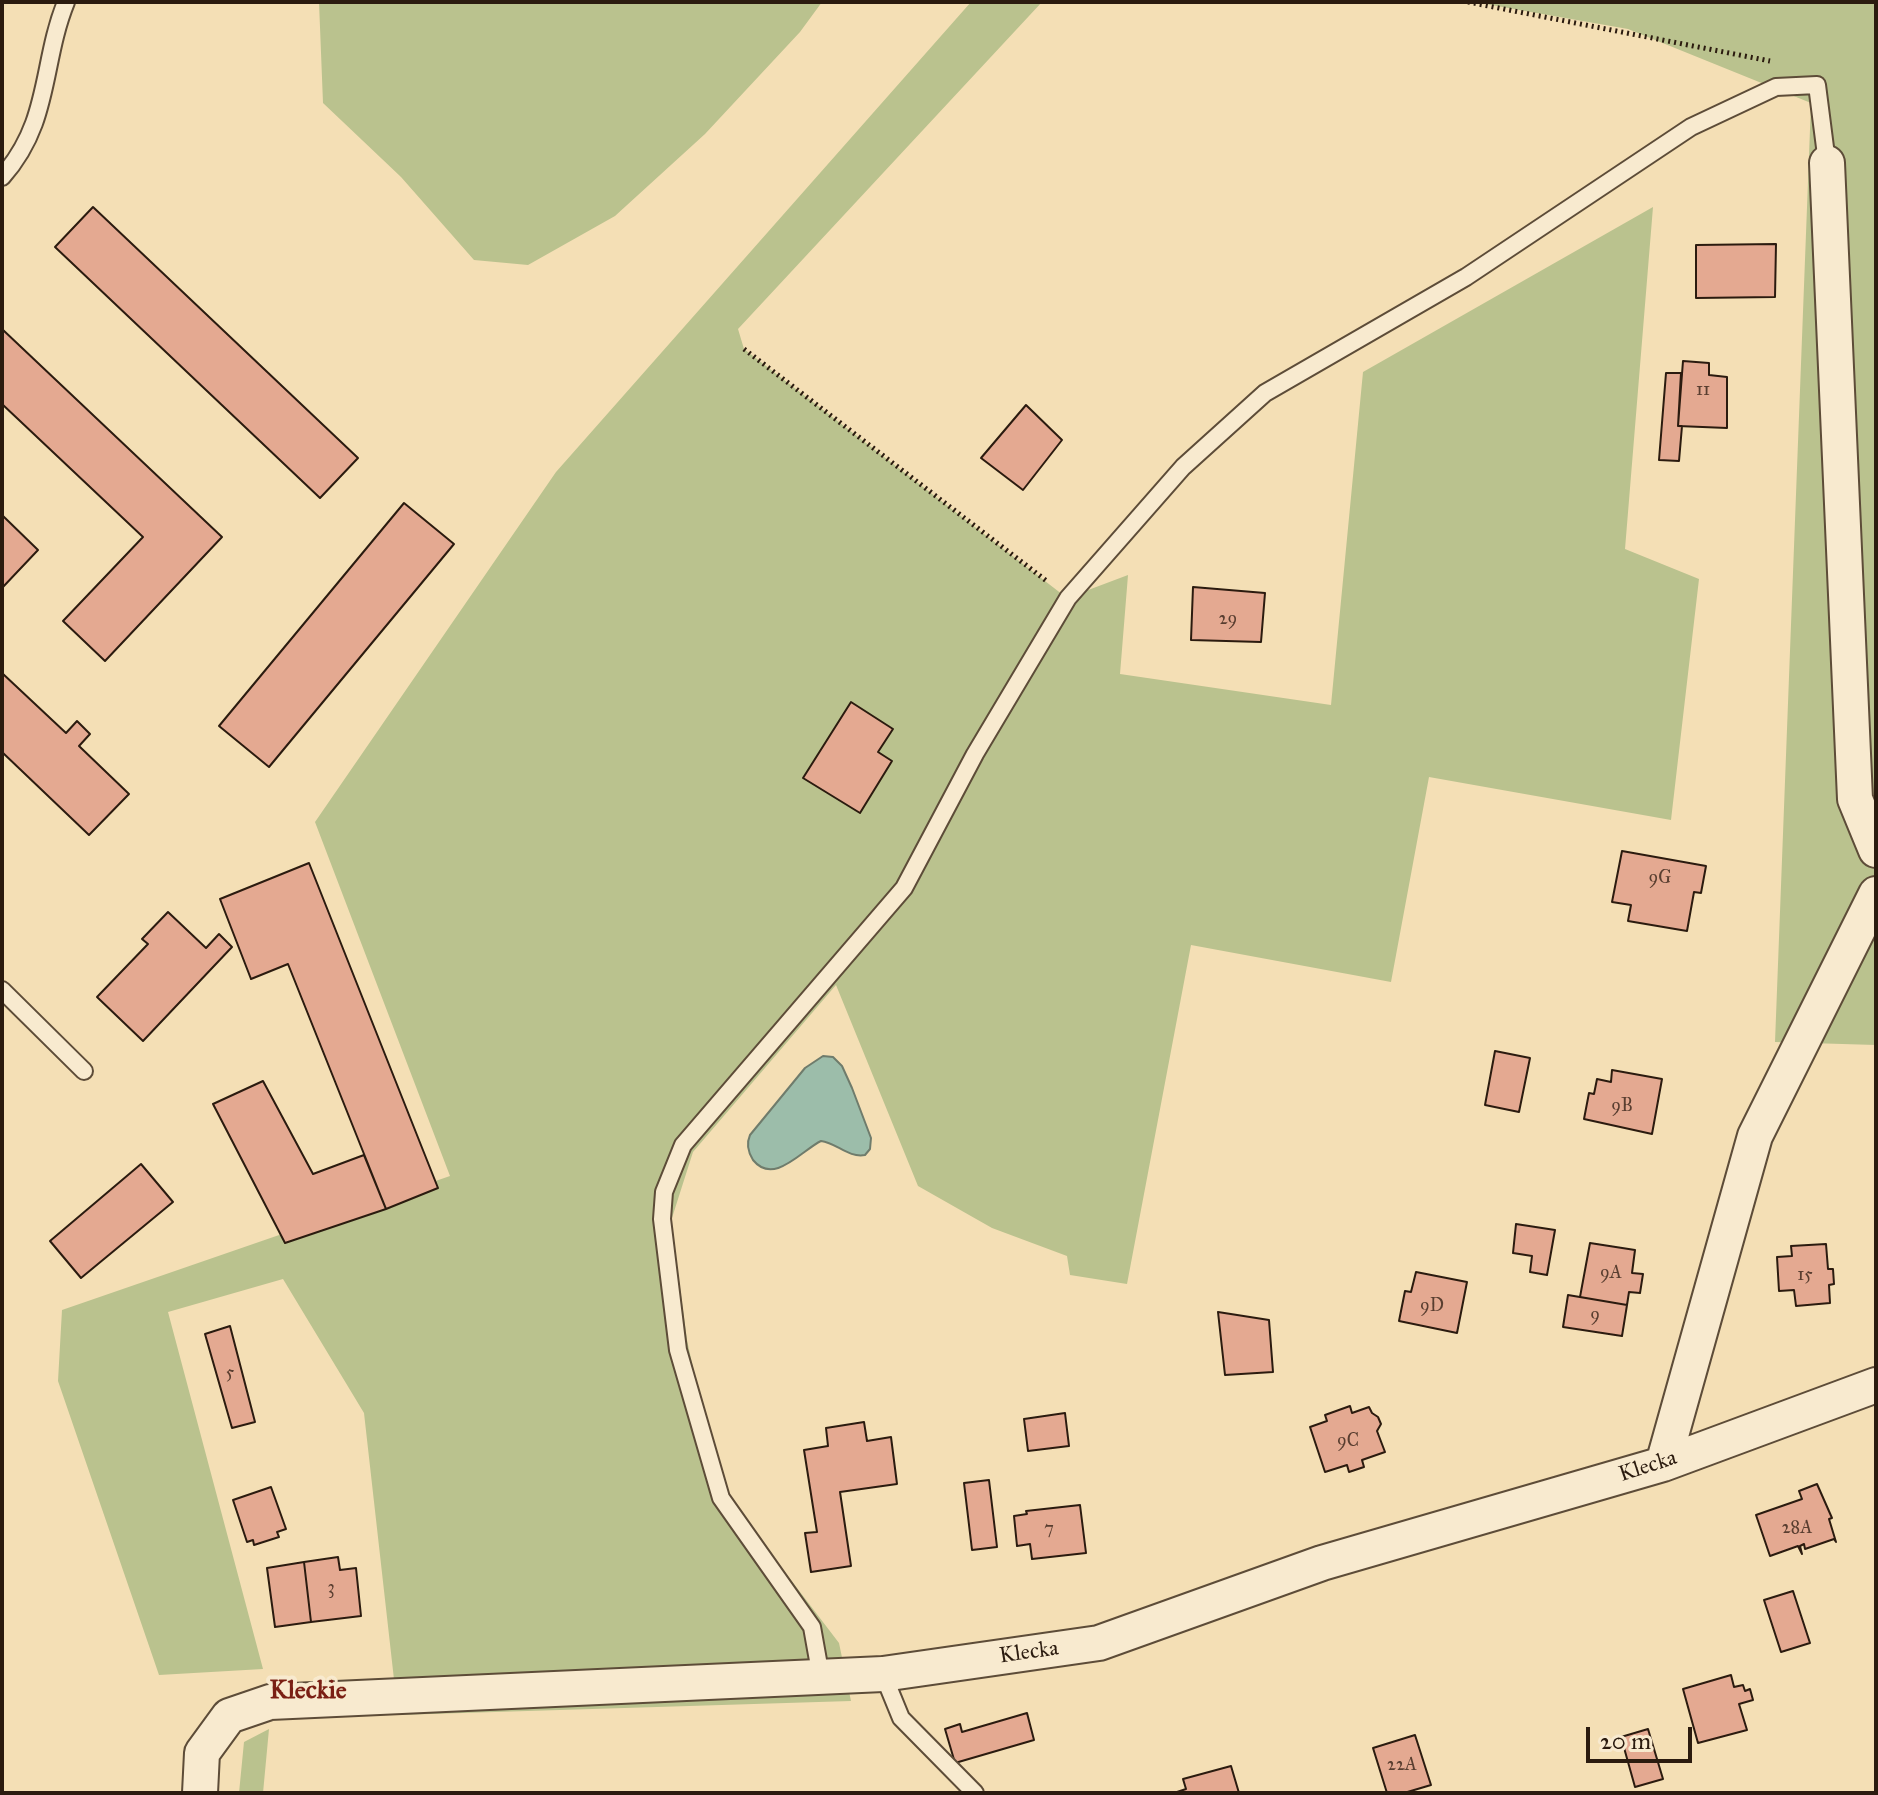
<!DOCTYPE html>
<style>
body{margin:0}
#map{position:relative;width:1878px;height:1795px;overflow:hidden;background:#f4dfb5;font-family:"IM FELL Great Primer",serif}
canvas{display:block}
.frame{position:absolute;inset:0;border:4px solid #2b1b0f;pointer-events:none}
.scale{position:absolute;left:1586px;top:1727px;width:106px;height:36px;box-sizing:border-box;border:4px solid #2b1b0f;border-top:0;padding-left:10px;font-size:24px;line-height:28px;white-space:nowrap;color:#2b1b0f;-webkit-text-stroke:6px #f8eacf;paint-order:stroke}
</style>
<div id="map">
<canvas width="1878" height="1795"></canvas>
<div class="frame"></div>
<div class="scale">20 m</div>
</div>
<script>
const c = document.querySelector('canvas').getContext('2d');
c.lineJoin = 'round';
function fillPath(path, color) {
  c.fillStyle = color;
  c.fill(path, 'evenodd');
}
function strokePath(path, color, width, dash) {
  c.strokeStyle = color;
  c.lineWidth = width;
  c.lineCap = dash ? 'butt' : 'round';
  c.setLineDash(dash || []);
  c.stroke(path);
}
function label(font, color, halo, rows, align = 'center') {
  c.font = font + ' "IM FELL Great Primer",serif';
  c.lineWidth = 8;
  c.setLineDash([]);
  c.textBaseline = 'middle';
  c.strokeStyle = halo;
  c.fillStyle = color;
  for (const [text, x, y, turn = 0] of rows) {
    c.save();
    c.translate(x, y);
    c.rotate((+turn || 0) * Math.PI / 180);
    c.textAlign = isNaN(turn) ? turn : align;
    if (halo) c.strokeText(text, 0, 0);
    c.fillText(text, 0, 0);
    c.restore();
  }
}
fillPath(new Path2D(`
 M 319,2 L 822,2 L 800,32 L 705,134 L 615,216 L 528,265 L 474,260 L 401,177 L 323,103 Z
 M 971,2 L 1042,2 L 738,329 L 744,349 L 1067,598 L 1128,575 L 1120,674 L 1331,705 L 1363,372 L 1653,207 L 1625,549 L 1699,579 L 1671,820 L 1429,777 L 1391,982 L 1191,945 L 1127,1284 L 1070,1275 L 1067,1256 L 992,1228 L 918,1186 L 836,985 L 693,1152 L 671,1221 L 687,1340 L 704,1418 L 726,1495 L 839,1643 L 851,1701 L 398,1715 L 364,1413 L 283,1279 L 168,1312 L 263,1669 L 159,1675 L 58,1381 L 62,1310 L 450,1176 L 315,822 L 556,472 Z
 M 1474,2 L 1876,2 L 1876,1045 L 1775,1042 L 1811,103 L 1628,29 Z
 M 269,1729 L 263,1793 L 239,1793 L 244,1742 Z`), '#bac28e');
const water = new Path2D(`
 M 823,1056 L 833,1057 L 842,1066 L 852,1088 L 871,1138 L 870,1149 L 865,1155 C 848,1158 837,1143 821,1141 C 802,1150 774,1186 753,1160 C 748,1152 746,1144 750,1135 L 805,1068 Z`);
fillPath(water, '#9cbdaa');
strokePath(water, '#6f7c6c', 2);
const building = new Path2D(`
 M 93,207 L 358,458 L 320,498 L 55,247 Z
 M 1776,244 L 1775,297 L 1696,298 L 1696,245 Z
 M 2,329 L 222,537 L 105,661 L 63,621 L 143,537 L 2,404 Z
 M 1683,361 L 1709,363 L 1709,375 L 1727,377 L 1727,428 L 1678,426 Z
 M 1666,373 L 1681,373 L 1678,426 L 1682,426 L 1679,461 L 1659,460 Z
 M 1026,405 L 1062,440 L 1023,490 L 981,458 Z
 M 404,503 L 454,544 L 269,767 L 219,726 Z
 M 2,515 L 38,550 L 2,588 Z
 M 1193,587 L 1265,593 L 1261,642 L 1191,640 Z
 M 2,673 L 66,733 L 77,721 L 90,734 L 79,746 L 129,794 L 89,835 L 2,752 Z
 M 851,702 L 893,729 L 878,752 L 892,761 L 860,813 L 803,778 Z
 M 1622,851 L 1706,866 L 1701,893 L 1694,892 L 1687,931 L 1628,921 L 1631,905 L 1612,902 Z
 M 309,863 L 438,1188 L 386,1209 L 288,964 L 251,979 L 220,899 Z
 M 168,912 L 206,948 L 219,934 L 232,947 L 143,1041 L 97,997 L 148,944 L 142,939 Z
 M 1495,1051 L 1530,1058 L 1519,1112 L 1485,1105 Z
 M 1612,1070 L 1662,1079 L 1652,1134 L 1584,1119 L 1589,1093 L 1594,1094 L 1597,1079 L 1611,1082 Z
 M 263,1081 L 313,1174 L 364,1155 L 386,1209 L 285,1243 L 213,1104 Z
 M 141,1164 L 173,1202 L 81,1278 L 50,1241 Z
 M 1516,1224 L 1555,1230 L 1547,1275 L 1530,1272 L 1532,1256 L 1513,1253 Z
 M 1590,1243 L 1635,1250 L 1632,1273 L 1643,1274 L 1640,1293 L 1629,1292 L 1627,1305 L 1580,1297 Z
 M 1826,1244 L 1828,1269 L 1833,1269 L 1834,1284 L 1829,1285 L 1830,1303 L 1796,1306 L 1794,1290 L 1779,1291 L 1777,1257 L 1792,1256 L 1791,1246 Z
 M 1416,1272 L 1467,1282 L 1457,1333 L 1399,1321 L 1405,1291 L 1411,1292 Z
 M 1568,1295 L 1627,1305 L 1622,1336 L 1563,1327 Z
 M 1218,1312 L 1269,1320 L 1273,1372 L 1225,1375 Z
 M 230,1326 L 255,1422 L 232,1428 L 205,1334 Z
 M 1350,1406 L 1352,1413 L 1369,1407 L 1372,1413 L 1378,1417 L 1381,1424 L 1377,1431 L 1385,1452 L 1362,1460 L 1364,1467 L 1349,1472 L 1347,1465 L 1325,1472 L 1310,1427 L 1327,1421 L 1325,1415 Z
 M 1065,1413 L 1069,1446 L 1028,1451 L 1024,1419 Z
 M 864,1422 L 867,1441 L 891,1437 L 897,1484 L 840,1492 L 851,1566 L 811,1572 L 805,1533 L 817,1532 L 804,1450 L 828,1446 L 826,1428 Z
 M 989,1480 L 997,1547 L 972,1550 L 964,1483 Z
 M 1817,1484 L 1832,1518 L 1829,1519 L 1836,1542 L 1834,1539 L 1805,1549 L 1804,1544 L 1800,1546 L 1802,1554 L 1798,1546 L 1770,1556 L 1756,1515 L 1802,1499 L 1799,1491 Z
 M 271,1487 L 286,1529 L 277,1532 L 279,1537 L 254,1545 L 253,1540 L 247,1542 L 233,1500 Z
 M 1080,1505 L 1086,1553 L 1032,1559 L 1030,1544 L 1017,1546 L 1014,1516 L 1027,1514 L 1026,1511 Z
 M 338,1557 L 340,1570 L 356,1568 L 361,1616 L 311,1622 L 304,1562 Z
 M 304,1562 L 311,1622 L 275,1627 L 267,1568 Z
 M 1793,1591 L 1810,1643 L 1781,1652 L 1764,1600 Z
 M 1731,1675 L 1734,1687 L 1743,1685 L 1745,1691 L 1750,1689 L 1753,1700 L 1739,1704 L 1747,1730 L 1698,1743 L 1683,1689 Z
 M 1027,1713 L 1034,1740 L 955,1763 L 945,1729 L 960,1724 L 962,1732 Z
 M 1648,1729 L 1663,1779 L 1635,1787 L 1621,1737 Z
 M 1415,1735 L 1431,1785 L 1404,1793 L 1387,1793 L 1373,1748 Z
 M 1231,1766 L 1239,1793 L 1174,1793 L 1186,1789 L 1183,1779 Z`);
fillPath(building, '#e4a991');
strokePath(building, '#2b1b0f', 2);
const service = new Path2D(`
 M 2,177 C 51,122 41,64 66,2
 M 2,990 L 84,1071
 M 883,1674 L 901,1718 L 975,1793
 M 821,1677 L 812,1627 L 721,1498 L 678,1350 L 662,1219 L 664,1192 L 683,1145 L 904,888 L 975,754 L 1068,598 L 1183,467 L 1265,393 L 1466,277 L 1691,127 L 1776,87 L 1817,85 L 1827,163`);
const minor = new Path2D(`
 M 1827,163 L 1855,799 L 1876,850
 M 1663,1464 L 1755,1136 L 1876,894
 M 200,1793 L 202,1753 L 229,1716 L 270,1702 L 883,1674 L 1099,1643 L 1322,1563 L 1663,1464 L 1876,1385`);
strokePath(service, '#5d4c38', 20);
strokePath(minor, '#5d4c38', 38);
strokePath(new Path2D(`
 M 1468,2 L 1770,61
 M 744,349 L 1048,582`), '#2b1b0f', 5, [2, 4]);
strokePath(service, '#f8eacf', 16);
strokePath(minor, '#f8eacf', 34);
label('18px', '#593e30', null, [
 ["11",1703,391],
 ["29",1228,620],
 ["9G",1660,879],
 ["9B",1622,1107],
 ["9A",1611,1274],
 ["15",1805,1276],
 ["9D",1432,1307],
 ["9",1595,1316],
 ["5",230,1374],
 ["9C",1348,1442],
 ["28A",1797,1529],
 ["7",1049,1530],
 ["3",331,1589],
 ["22A",1402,1766]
]);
label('22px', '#2b1b0f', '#f8eacf', [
 ["Klecka",1648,1467,-18],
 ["Klecka",1029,1653,-8]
]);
label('bold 26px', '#7a1f14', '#f8eacf', [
 ["Kleckie",308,1692]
]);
</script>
